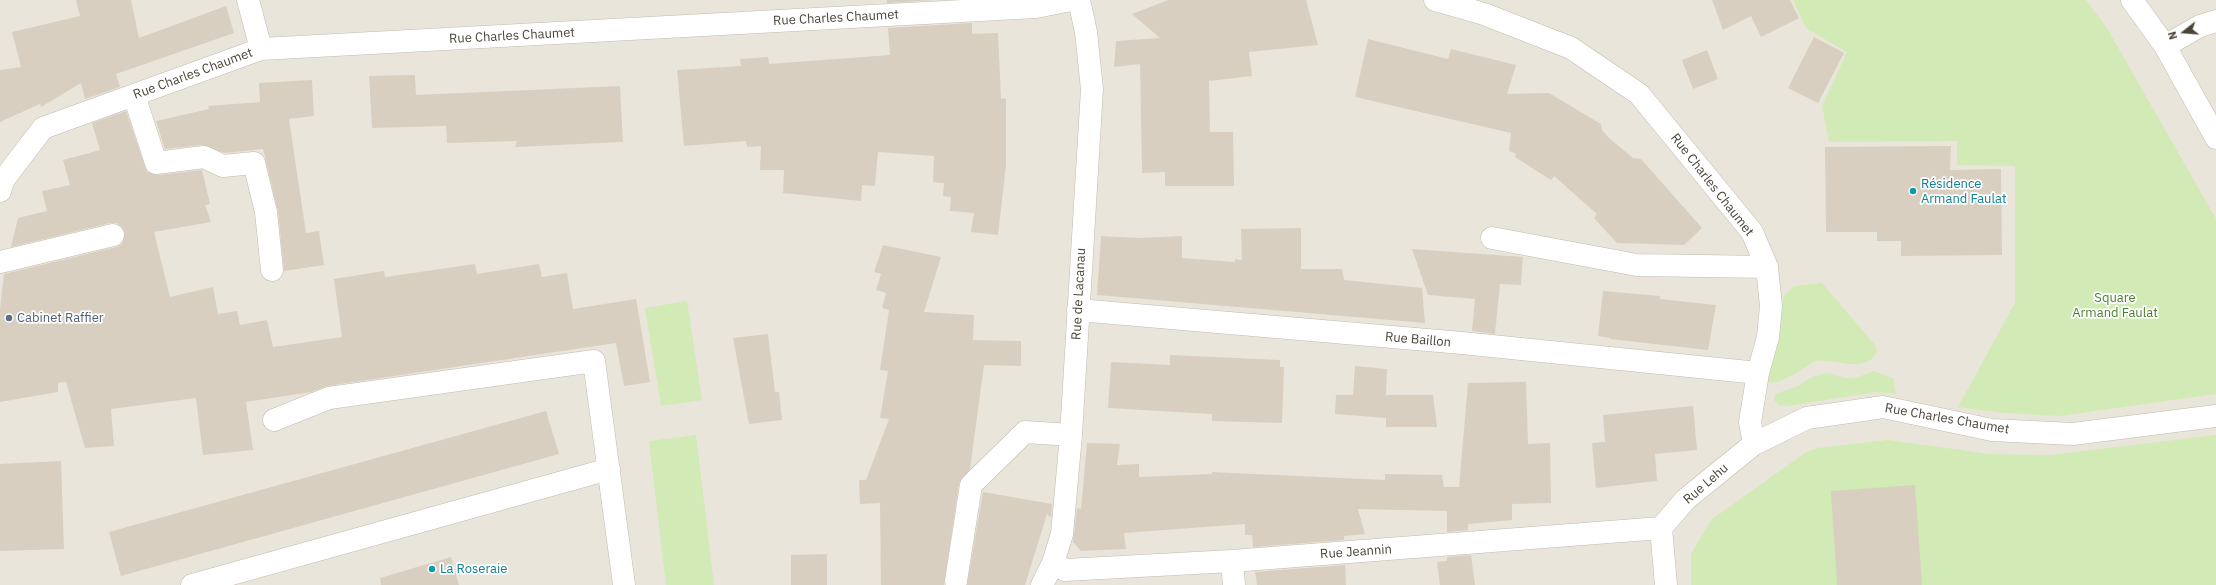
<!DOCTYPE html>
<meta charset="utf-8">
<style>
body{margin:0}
#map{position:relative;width:2216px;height:585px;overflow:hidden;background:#f6f3ec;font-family:"IBM Plex Sans",sans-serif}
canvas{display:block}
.north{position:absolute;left:2164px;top:12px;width:40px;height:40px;-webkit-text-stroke:3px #fff;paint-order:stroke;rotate:253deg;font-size:11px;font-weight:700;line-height:16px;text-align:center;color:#4b4439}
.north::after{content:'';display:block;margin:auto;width:14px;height:18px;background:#4b4439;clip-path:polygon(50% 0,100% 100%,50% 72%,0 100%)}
</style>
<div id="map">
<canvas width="2216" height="585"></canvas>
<div class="north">N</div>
</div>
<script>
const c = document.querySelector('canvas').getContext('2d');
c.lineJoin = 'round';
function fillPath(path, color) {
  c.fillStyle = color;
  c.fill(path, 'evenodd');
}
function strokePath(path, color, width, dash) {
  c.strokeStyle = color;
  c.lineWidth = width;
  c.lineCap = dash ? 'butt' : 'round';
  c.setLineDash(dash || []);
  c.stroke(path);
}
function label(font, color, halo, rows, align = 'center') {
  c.font = font + ' "IBM Plex Sans",sans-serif';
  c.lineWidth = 3.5;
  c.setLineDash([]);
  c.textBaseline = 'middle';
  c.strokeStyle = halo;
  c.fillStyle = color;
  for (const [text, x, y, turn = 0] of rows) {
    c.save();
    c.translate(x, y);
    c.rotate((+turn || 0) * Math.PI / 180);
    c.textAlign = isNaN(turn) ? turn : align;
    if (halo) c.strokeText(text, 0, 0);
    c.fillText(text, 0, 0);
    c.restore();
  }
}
fillPath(new Path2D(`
 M 0,0 L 2216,0 L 2216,585 L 0,585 Z`), '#eae5da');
fillPath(new Path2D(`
 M 1793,0 L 2086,0 L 2107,28 L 2216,219 L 2216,394 L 2059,416 L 2004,413 L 1958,407 L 2015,303 L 2015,166 L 1957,165 L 1957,141 L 1829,142 L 1822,106 L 1847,52 L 1806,28 Z
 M 1822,283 L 1874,344 L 1877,351 C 1866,376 1834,357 1815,361 C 1804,367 1779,387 1768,382 L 1766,378 L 1784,296 L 1794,286 Z
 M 687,301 L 702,400 L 661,406 L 645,308 Z
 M 1874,371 L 1893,378 L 1896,394 L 1876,392 L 1788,406 L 1779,405 L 1774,400 L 1775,394 L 1798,386 L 1812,377 L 1827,373 L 1847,378 L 1858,377 Z
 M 696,435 L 714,585 L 666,585 L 649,441 Z
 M 2216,435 L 2216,585 L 1691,585 L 1691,554 L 1711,520 L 1805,453 L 1817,448 L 1888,440 L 1990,454 L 2049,455 Z`), '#d2eab5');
fillPath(new Path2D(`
 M 76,0 L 131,0 L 139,38 L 226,6 L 234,33 L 116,74 L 120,87 L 85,99 L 81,83 L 41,107 L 40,104 L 0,122 L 0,70 L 21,67 L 12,32 L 80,16 Z
 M 887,0 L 934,0 L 887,3 Z
 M 1168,0 L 1306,0 L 1318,45 L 1249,52 L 1252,76 L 1209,81 L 1210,132 L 1233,132 L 1234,186 L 1165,186 L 1165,172 L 1142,173 L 1140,64 L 1114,67 L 1116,41 L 1160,38 L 1132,14 Z
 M 1712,0 L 1790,0 L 1799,18 L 1761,37 L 1751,16 L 1723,30 Z
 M 972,23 L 972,34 L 998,33 L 1001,99 L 1006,98 L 1006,165 L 998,235 L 971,232 L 974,213 L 950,211 L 951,197 L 943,196 L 944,183 L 933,182 L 934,156 L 878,152 L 875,186 L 862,185 L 861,201 L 783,193 L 784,170 L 760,170 L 761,146 L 747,147 L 746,141 L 684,146 L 677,70 L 741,66 L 740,59 L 768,57 L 769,64 L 890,55 L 888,28 Z
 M 1814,37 L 1844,53 L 1818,103 L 1788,88 Z
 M 1368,39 L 1448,59 L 1451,49 L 1516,65 L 1507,94 L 1549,93 L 1601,124 L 1602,130 L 1609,138 L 1633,158 L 1641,159 L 1702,228 L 1684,245 L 1617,243 L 1594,218 L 1597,214 L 1554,176 L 1551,180 L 1515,157 L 1516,154 L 1509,151 L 1511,133 L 1355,97 Z
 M 1707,50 L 1718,79 L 1693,89 L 1682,60 Z
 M 415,75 L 416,95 L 620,86 L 623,142 L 515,147 L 517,141 L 447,143 L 446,126 L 372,128 L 369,76 Z
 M 312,80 L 314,116 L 289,119 L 306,233 L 319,231 L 324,265 L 284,271 L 278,211 L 263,149 L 225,153 L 202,145 L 165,149 L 156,121 L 209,109 L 208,106 L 260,102 L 259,83 Z
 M 126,111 L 147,172 L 158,175 L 202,170 L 210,204 L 205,205 L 211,222 L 154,232 L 170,297 L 213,287 L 218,314 L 237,311 L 240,325 L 267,320 L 273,347 L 342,337 L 334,279 L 384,271 L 385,277 L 475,264 L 477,274 L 539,264 L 542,277 L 567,273 L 573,309 L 636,299 L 650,382 L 624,386 L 616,343 L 327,386 L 311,392 L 246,402 L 253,450 L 203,455 L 196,398 L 111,409 L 114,446 L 85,448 L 66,382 L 58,383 L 58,392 L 0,402 L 0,309 L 4,274 L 116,247 L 122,244 L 125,232 L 122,227 L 117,223 L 110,223 L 11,247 L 18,218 L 47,211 L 42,191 L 70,185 L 63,160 L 100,150 L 92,123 Z
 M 1951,146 L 1950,170 L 2001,169 L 2002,255 L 1901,256 L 1901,241 L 1877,241 L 1877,232 L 1826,232 L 1825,147 Z
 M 1301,228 L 1301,269 L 1342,269 L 1344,280 L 1422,288 L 1425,323 L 1097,295 L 1101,236 L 1139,238 L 1182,236 L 1182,258 L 1235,262 L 1235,259 L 1242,260 L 1241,229 Z
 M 883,245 L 941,257 L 924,312 L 974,315 L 973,340 L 1021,341 L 1021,366 L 984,365 L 970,469 L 959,483 L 944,585 L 881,585 L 880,503 L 860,504 L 859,480 L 866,480 L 889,419 L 880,418 L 888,371 L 880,370 L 889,310 L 882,308 L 886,293 L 876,290 L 881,274 L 874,272 Z
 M 1412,249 L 1523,257 L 1521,285 L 1500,284 L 1495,334 L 1472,331 L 1475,299 L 1428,295 Z
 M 1603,291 L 1660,296 L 1660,299 L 1716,305 L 1708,350 L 1610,339 L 1610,338 L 1598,336 Z
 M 768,334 L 775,392 L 779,392 L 782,420 L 749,424 L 733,338 Z
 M 1170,355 L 1280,360 L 1280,367 L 1284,367 L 1282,423 L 1212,421 L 1212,414 L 1108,408 L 1111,362 L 1170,365 Z
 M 1355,366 L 1387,369 L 1386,395 L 1433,395 L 1437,427 L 1386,427 L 1386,418 L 1335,414 L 1336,395 L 1353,395 Z
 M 1526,382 L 1528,444 L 1550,443 L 1551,503 L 1512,504 L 1512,520 L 1468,524 L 1468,530 L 1447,532 L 1447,511 L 1358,509 L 1365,534 L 1344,536 L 1344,540 L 1253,547 L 1252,535 L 1245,535 L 1245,524 L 1124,533 L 1126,549 L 1081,551 L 1073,542 L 1077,508 L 1081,509 L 1087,443 L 1120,444 L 1117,465 L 1139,464 L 1139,477 L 1212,474 L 1212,472 L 1385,480 L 1385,474 L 1442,475 L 1444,487 L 1459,487 L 1468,383 Z
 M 1693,406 L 1697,450 L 1655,454 L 1657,481 L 1596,488 L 1592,443 L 1605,442 L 1603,415 Z
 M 546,411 L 559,454 L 121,576 L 109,532 Z
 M 61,461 L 64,549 L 0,551 L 0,464 Z
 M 1915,485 L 1922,585 L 1837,585 L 1831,491 Z
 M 983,492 L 1052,504 L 1051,518 L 1047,514 L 1025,585 L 967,585 Z
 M 827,554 L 827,585 L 791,585 L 791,555 Z
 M 1471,555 L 1475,585 L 1440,585 L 1437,562 L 1447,561 L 1447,557 Z
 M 451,557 L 459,585 L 381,585 L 380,578 Z
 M 1345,565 L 1346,585 L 1257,585 L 1255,572 Z`), '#d8cfc1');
const minor = new Path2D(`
 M 248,0 L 261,49
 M 1435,0 L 1484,14 L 1571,48 L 1639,94 L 1752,232 L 1767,267 L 1771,306 L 1768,337 L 1758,373 L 1750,422 L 1754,444 L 1807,418 L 1883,407 L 1992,430 L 2073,434 L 2216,416
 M 2132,0 L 2165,46 L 2216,138
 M 2165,46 L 2200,26 L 2216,21
 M 134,95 L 156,163 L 204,157 L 223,166 L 254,163 L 266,212 L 272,270
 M 0,191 L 4,179 L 43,128 L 261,49 L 1036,7 L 1071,0
 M 1492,238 L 1637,265 L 1767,267
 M 0,262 L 113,235
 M 1078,310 L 1462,343 L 1758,373
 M 274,420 L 329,398 L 594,361 L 624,585
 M 1661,528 L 1686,499 L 1754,444
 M 1661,528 L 1666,585
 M 1232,561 L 1234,585
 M 1053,563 L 1065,570 L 1232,561 L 1661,528
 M 956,581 L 971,485 L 1025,432 L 1071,435
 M 192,585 L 609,469
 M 1042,585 L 1053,563 L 1062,534 L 1071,435 L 1092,89 L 1086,32 L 1079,0`);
strokePath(minor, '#c2bbae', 23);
strokePath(minor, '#fff', 22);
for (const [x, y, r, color] of [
 [1913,191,4,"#0f9aa8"],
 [9,318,4,"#5c6f8a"],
 [432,569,4,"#0f9aa8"]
]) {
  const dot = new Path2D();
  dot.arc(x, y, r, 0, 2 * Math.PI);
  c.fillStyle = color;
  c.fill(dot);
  strokePath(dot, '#fff', 1.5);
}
label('13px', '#4b4439', '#fff', [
 ["Rue Charles Chaumet",836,18,-3],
 ["Rue Charles Chaumet",512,36,-3],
 ["Rue Charles Chaumet",193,74,-20],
 ["Rue Charles Chaumet",1712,185,52],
 ["Rue de Lacanau",1079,294,-87],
 ["Rue Baillon",1418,340,5],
 ["Rue Charles Chaumet",1947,419,10],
 ["Rue Lehu",1706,484,-41],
 ["Rue Jeannin",1356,552,-4]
]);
label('13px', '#0d838f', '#fff', [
 ["Résidence",1921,184],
 ["Armand Faulat",1921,199],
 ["La Roseraie",440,569]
], 'left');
label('13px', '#4a7f2a', '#fff', [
 ["Square",2115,298],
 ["Armand Faulat",2115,313]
]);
label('13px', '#4e5e75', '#fff', [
 ["Cabinet Raffier",17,318]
], 'left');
</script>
